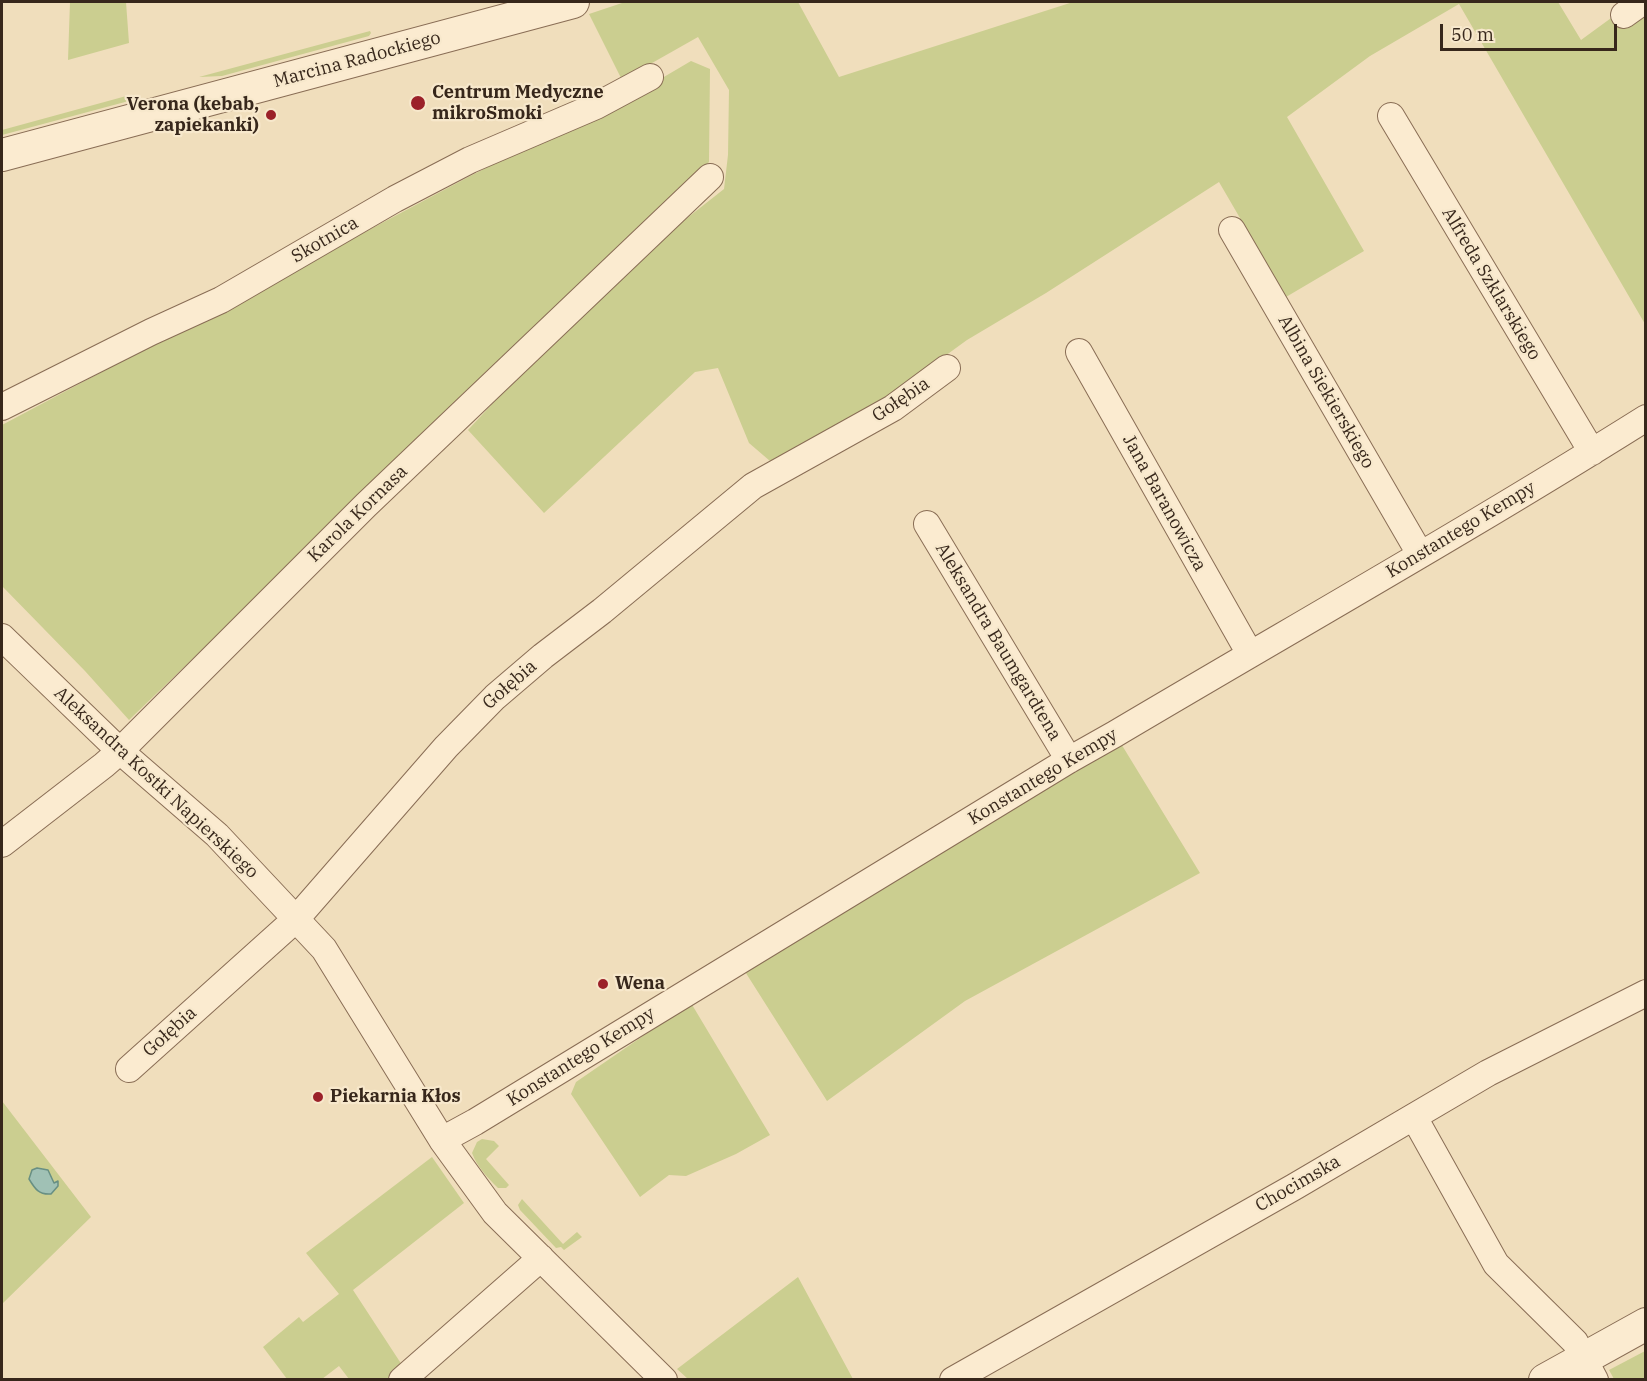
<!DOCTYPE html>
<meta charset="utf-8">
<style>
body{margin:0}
#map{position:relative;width:1647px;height:1381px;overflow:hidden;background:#f0debc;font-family:"IBM Plex Serif",serif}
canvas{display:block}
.frame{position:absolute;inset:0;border:3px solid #37271b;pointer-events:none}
.scale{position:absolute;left:1440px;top:24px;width:177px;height:27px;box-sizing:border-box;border:3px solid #37271b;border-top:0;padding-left:8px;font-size:18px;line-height:21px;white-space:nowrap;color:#37271b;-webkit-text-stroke:4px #f7e8cc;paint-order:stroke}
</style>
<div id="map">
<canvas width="1647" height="1381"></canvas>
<div class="frame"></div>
<div class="scale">50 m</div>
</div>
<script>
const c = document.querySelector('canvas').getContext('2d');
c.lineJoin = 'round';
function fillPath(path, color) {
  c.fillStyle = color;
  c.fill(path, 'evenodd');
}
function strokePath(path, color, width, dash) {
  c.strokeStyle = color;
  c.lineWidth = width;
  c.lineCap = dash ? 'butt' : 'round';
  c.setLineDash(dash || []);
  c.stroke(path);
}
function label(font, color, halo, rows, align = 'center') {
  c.font = font + ' "IBM Plex Serif",serif';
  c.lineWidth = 4.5;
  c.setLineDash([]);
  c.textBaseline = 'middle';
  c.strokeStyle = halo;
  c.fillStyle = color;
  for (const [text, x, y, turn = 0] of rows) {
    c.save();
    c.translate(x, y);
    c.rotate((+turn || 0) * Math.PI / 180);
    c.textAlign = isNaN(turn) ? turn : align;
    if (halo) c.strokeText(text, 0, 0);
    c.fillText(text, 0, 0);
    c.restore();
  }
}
fillPath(new Path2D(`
 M 70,2 L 126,2 L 129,43 L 68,60 Z
 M 625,2 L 798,2 L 839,77 L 1073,2 L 1558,2 L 1581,40 L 1633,2 L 1645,2 L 1645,324 L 1459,4 L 1370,56 L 1287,117 L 1364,251 L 1286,297 L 1219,182 L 1046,293 L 967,340 L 894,393 L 770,461 L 749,443 L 718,368 L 695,372 L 544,513 L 468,430 L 494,402 L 677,226 L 724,189 L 728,155 L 729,90 L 698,37 L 622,80 L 589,14 Z
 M 370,31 L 371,33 L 369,36 L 222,76 L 199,77 Z
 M 691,61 L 710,69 L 709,162 L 129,720 L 85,671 L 2,586 L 2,425 L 474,174 L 652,84 Z
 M 130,95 L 128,101 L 125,102 L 2,135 L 2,130 Z
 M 1120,742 L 1200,873 L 965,1001 L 827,1101 L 744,970 Z
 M 691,1003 L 770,1135 L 736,1154 L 686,1176 L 669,1175 L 640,1197 L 571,1094 L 576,1082 Z
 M 2,1101 L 91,1217 L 2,1304 Z
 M 482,1139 L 494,1141 L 499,1146 L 486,1159 L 509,1185 L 506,1188 L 498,1188 C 488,1178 477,1167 472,1153 L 477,1142 Z
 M 432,1157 L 464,1203 L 353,1290 L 402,1365 L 390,1379 L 349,1379 L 339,1366 L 322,1379 L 287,1379 L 263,1347 L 299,1317 L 303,1322 L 339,1294 L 306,1253 Z
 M 522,1199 L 563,1244 L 577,1232 L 582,1237 L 564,1250 L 561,1247 L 556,1248 L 520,1210 L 518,1205 Z
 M 798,1277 L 853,1379 L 688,1379 L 677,1369 Z
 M 1645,1351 L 1645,1379 L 1614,1379 L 1609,1370 Z`), '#cbce90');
const water = new Path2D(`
 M 37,1168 L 48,1170 L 54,1183 L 58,1181 L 58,1186 L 51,1194 C 39,1195 35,1189 29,1179 L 32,1170 Z`);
fillPath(water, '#a0c1b5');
strokePath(water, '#688f83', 1.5);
const minor = new Path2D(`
 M 1624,15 L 1642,2
 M 1391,116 L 1592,452
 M 1232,230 L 1420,554
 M 1079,352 L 1250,654
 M 2,407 L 151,332 L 221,300 L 395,199 L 470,160 L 596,106 L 650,77
 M 927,524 L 1069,760
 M 2,637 L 120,751 L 217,835 L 324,949 L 442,1140 L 495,1213 L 664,1380
 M 2,844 L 104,765 L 120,751 L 366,505 L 710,177
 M 129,1069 L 296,919 L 446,747 L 495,697 L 543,656 L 602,611 L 753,486 L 893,408 L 947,368
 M 1414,1117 L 1496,1264 L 1575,1342 L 1595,1380
 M 442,1140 L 475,1122 L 1069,760 L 1115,734 C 1292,629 1471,528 1646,418
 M 402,1380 L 541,1258
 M 953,1380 L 1294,1187 L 1488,1073 L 1646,993`);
const tertiary = new Path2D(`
 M 2,155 L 573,2
 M 1545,1380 L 1646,1324`);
strokePath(minor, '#896d55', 28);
strokePath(tertiary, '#896d55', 34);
strokePath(minor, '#fbebd0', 26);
strokePath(tertiary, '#fbebd0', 32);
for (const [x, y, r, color] of [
 [418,103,8,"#9b2129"],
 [271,115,6,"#9b2129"],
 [603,984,6,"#9b2129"],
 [318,1097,6,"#9b2129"]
]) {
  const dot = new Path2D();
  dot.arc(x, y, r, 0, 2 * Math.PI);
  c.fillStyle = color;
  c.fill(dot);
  strokePath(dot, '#f7e8cc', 2);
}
label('18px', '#37271b', '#f7e8cc', [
 ["Marcina Radockiego",357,60,-15],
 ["Skotnica",325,240,-30],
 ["Alfreda Szklarskiego",1491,284,59],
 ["Albina Siekierskiego",1326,392,60],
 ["Gołębia",901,400,-34],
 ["Jana Baranowicza",1164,503,61],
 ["Karola Kornasa",358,514,-44],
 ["Konstantego Kempy",1461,530,-31],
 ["Aleksandra Baumgardtena",998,642,59],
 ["Gołębia",510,685,-41],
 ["Konstantego Kempy",1043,777,-31],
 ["Aleksandra Kostki Napierskiego",156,783,43],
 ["Gołębia",170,1032,-42],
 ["Konstantego Kempy",581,1057,-32],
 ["Chocimska",1298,1184,-30]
]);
label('bold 18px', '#37271b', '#f7e8cc', [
 ["Centrum Medyczne",432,93],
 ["mikroSmoki",432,114],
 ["Verona (kebab,",259,105,"right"],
 ["zapiekanki)",259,126,"right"],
 ["Wena",615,984],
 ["Piekarnia Kłos",330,1097]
], 'left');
</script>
